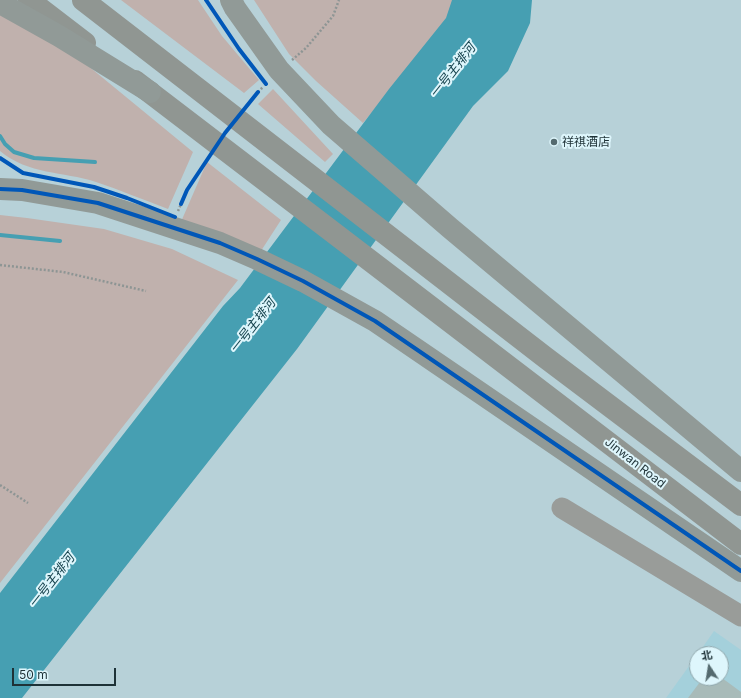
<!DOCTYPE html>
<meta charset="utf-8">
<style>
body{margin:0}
#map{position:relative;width:741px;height:698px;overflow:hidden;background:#b7d1d8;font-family:Inter,"Noto Sans SC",sans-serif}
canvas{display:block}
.north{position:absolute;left:689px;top:646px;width:40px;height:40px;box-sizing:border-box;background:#def6fc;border:1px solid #91a8ad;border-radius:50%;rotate:348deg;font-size:11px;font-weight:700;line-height:16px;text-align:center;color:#1e3237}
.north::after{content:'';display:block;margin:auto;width:14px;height:18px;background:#546a6f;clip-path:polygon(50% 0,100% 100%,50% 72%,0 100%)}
.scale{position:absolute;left:12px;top:668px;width:104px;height:18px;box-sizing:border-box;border:2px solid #1e3237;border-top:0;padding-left:5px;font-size:12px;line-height:14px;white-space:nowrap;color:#1e3237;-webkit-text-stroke:3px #def6fc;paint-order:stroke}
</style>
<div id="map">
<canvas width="741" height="698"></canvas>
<div class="north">北</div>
<div class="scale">50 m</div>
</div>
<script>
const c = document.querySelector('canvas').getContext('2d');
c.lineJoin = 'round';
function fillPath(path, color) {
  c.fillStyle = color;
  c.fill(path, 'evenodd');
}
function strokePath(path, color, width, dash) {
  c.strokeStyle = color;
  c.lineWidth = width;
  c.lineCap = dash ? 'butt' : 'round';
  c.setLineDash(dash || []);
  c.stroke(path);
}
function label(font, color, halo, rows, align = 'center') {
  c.font = font + ' Inter,"Noto Sans SC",sans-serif';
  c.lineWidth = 4;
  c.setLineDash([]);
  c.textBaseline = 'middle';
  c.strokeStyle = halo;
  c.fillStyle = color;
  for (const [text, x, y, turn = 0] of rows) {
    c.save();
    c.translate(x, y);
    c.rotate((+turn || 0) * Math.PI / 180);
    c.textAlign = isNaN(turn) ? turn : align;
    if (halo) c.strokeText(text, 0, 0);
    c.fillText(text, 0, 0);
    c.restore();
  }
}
fillPath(new Path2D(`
 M 714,631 L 741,650 L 741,698 L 666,698 L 697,655 L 697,678 L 721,678 L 721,654 L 698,654 Z`), '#a4d0db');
fillPath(new Path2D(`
 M 0,0 L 8,0 L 193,152 L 168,209 C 144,200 120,190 96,182 C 62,171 29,175 0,151 Z
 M 121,0 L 198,0 L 222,36 L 259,80 L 244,93 Z
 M 254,0 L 453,0 L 450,12 L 430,44 L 363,123 L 316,81 L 289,54 Z
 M 273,89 L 333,154 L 325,162 L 258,104 Z
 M 207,162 L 281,220 L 259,254 L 180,224 Z
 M 0,215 L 27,218 L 104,229 L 172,249 L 238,280 L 0,583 Z`), '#c0b1ad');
fillPath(new Path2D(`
 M 452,0 L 532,0 L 530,23 L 508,71 L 473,106 L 297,349 L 22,698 L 0,698 L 0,593 L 223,306 L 240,288 L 389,89 L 446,18 Z`), '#469fb2');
strokePath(new Path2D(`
 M 0,136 L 5,144 L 14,152 L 34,158 L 95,162
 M 0,235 L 60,241`), '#469fb2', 4);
fillPath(new Path2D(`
 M 703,678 L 722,678 L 741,692 L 741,698 L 688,698 Z`), '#a8bbb9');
strokePath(new Path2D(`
 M 292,60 L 306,48 L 333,16 L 339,0
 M 258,92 L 263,87
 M 178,211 L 181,204
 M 0,265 L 63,272 L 146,291
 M 0,485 L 28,503`), '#8d9594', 2.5, [2, 2]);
strokePath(new Path2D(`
 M 562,508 L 741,616`), '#999c99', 21);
strokePath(new Path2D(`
 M 29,0 L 85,43
 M 83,0 L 546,358 L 741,505
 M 135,81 L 741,544`), '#909692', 22);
strokePath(new Path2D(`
 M 231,0 L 235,8 L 279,70 L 331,125 L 450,228 L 741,471
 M 0,3 L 59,36 L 150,92
 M 0,189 L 22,190 L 98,203 L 220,243 L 257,259 L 303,281 L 375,321 L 741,571`), '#919a97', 22);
strokePath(new Path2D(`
 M 206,0 L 239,49 L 266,84
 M 0,158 L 23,173 L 94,187 L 127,198 L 175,217
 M 0,189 L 22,190 L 98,203 L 220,243 L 257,259 L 303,281 L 375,321 L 741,571
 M 181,204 L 187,190 L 225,133 L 258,92`), '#0057b8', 4);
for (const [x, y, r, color] of [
 [554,142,4,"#546a6f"]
]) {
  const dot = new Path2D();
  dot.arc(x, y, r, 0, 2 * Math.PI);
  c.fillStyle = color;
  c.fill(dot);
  strokePath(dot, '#def6fc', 1.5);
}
label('12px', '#1e3237', '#def6fc', [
 ["祥祺酒店",562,142]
], 'left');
label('12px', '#1e3237', '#def6fc', [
 ["Jinwan Road",635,463,38]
]);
label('italic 13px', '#17444f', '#def6fc', [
 ["一号主排河",453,71,-52],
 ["一号主排河",253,326,-52],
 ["一号主排河",52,581,-52]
]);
</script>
